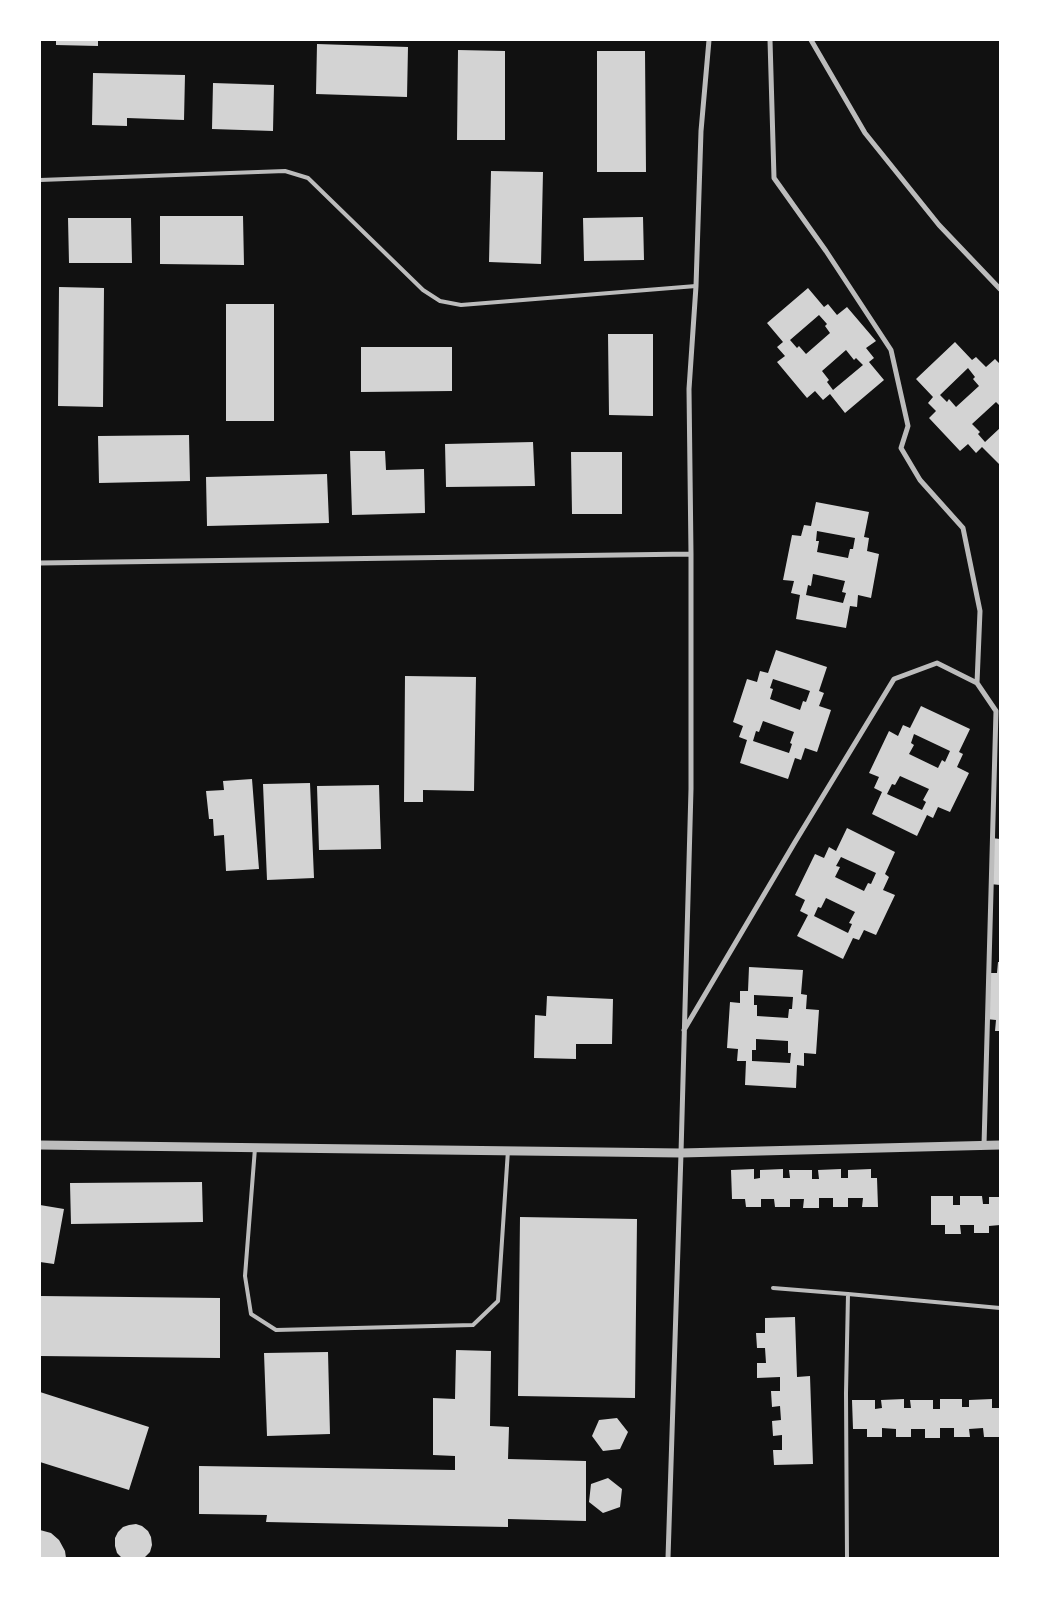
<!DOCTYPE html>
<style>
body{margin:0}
#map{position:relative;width:1040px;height:1598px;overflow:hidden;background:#111;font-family:"Playfair Display",serif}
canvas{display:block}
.frame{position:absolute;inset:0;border:41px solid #fff;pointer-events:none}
</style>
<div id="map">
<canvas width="1040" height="1598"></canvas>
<div class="frame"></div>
</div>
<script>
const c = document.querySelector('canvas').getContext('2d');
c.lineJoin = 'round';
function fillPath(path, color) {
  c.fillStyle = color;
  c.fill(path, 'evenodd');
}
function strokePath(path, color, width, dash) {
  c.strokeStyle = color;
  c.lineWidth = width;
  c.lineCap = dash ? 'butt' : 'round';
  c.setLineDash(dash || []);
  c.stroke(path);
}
fillPath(new Path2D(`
 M 56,40 L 98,40 L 98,46 L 56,45 Z
 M 317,44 L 408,47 L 407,97 L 316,94 Z
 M 458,50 L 505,51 L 505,140 L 457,140 Z
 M 597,51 L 645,51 L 646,172 L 597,172 Z
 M 93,73 L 185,75 L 184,120 L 127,118 L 127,126 L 92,125 Z
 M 213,83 L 274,85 L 273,131 L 212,129 Z
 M 491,171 L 543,172 L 541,264 L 489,262 Z
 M 160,216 L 243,216 L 244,265 L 160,264 Z
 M 643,217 L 644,260 L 584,261 L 583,218 Z
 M 68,218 L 131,218 L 132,263 L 69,263 Z
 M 59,287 L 104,288 L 103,407 L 58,406 Z
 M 808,288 L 824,307 L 828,304 L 837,315 L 847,307 L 876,341 L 866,348 L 874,358 L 869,362 L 884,380 L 845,413 L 830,394 L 823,400 L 815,391 L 807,398 L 777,362 L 785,356 L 777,347 L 783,342 L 767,323 ZM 819,315 L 827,324 L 825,326 L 830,333 L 806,354 L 799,346 L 797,348 L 790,340 ZM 846,350 L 854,360 L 856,358 L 863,365 L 833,390 L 827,382 L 829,380 L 822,371 Z
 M 226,304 L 274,304 L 274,421 L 226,421 Z
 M 608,334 L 653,334 L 653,416 L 609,415 Z
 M 955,342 L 972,360 L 976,357 L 986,367 L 995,359 L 1000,364 L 1000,406 L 996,402 L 972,424 L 980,432 L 978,434 L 985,442 L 1000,428 L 1000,465 L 982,447 L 976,453 L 968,444 L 960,451 L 929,418 L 936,411 L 928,403 L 933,397 L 916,379 ZM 968,368 L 975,377 L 973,379 L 979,386 L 956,407 L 949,399 L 947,402 L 940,395 Z
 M 361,347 L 452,347 L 452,391 L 361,392 Z
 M 189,435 L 190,481 L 99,483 L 98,436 Z
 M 533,442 L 535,486 L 446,487 L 445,444 Z
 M 350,451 L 385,451 L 386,470 L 424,469 L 425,513 L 352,515 Z
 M 571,452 L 622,452 L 622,514 L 572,514 Z
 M 327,474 L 329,523 L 207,526 L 206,477 Z
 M 816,502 L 869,512 L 864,537 L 869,538 L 867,551 L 879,554 L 871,598 L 858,595 L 857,607 L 850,606 L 846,628 L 796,619 L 800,595 L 791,593 L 794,581 L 783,580 L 792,535 L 801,536 L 804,525 L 811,526 ZM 817,531 L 855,538 L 853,549 L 850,549 L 848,558 L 817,552 L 819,541 L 816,541 ZM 813,574 L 845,581 L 842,592 L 846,593 L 843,603 L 806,595 L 808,585 L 811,586 Z
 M 776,650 L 827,667 L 819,691 L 824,693 L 819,706 L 831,710 L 817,752 L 805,748 L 801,760 L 795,758 L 788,779 L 740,763 L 747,740 L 739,737 L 743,726 L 733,722 L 747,679 L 757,682 L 760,671 L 768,673 ZM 773,679 L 810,691 L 806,702 L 803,701 L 800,710 L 770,699 L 773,689 L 770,688 ZM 763,721 L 794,732 L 790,743 L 792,744 L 789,753 L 753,741 L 756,731 L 759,732 Z
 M 405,676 L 476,677 L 474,791 L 423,790 L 423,802 L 404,802 Z
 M 921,706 L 970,729 L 959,752 L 963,754 L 957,767 L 969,773 L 950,812 L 938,807 L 933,818 L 927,815 L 917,836 L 872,814 L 882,792 L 874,788 L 879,777 L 869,773 L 889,731 L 898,736 L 903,725 L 910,728 ZM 914,734 L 950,751 L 945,762 L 942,760 L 938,768 L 909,754 L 914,745 L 911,743 ZM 900,776 L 929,789 L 923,800 L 926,802 L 922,810 L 887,794 L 892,784 L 895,785 Z
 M 252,779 L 259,869 L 226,871 L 224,835 L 214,836 L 213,819 L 209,819 L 206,791 L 224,790 L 223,781 Z
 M 310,783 L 314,878 L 267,880 L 263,784 Z
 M 379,785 L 381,849 L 319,850 L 317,786 Z
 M 847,828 L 895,852 L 885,874 L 889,877 L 883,890 L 895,895 L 876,935 L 864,930 L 859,940 L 853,938 L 843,959 L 797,936 L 808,915 L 800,911 L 805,900 L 795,895 L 815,854 L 824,858 L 829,847 L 836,851 ZM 841,857 L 876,873 L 871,884 L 868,883 L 864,891 L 835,877 L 840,867 L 836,866 ZM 826,898 L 855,912 L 849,923 L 852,924 L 848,933 L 814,916 L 818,907 L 821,908 Z
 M 992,838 L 1000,839 L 1000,885 L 990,884 Z
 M 998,962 L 1000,962 L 1000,1031 L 995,1031 L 996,1020 L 986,1019 L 987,973 L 997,973 Z
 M 749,967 L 803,970 L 801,994 L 807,995 L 806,1009 L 819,1010 L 816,1054 L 804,1053 L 804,1066 L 797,1065 L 796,1088 L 745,1085 L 746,1061 L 737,1061 L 738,1049 L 727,1048 L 730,1002 L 740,1003 L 740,991 L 748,991 ZM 754,995 L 793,997 L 792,1009 L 789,1009 L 788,1018 L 757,1016 L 757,1005 L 754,1005 ZM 756,1039 L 788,1041 L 788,1053 L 791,1053 L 790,1063 L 752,1061 L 752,1050 L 756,1050 Z
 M 547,996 L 613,999 L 612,1044 L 576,1044 L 576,1059 L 534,1058 L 535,1015 L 546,1016 Z
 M 754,1169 L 754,1179 L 760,1178 L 760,1170 L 783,1169 L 783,1178 L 790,1178 L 789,1170 L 812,1170 L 812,1179 L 819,1179 L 818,1170 L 841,1169 L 841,1178 L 848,1178 L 848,1170 L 871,1169 L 871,1178 L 877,1178 L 878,1207 L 862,1207 L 863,1198 L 848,1198 L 848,1207 L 833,1207 L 833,1198 L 819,1198 L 819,1208 L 803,1208 L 804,1199 L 790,1199 L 790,1207 L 775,1207 L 774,1199 L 761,1199 L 761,1207 L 746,1207 L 745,1199 L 732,1199 L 731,1170 Z
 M 202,1182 L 203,1222 L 71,1224 L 70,1183 Z
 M 931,1196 L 953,1196 L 953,1205 L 960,1205 L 960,1196 L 982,1196 L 983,1204 L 989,1204 L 989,1197 L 1000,1197 L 1000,1225 L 989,1226 L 989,1233 L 974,1233 L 974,1225 L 960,1225 L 961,1234 L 945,1234 L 945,1225 L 931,1225 Z
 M 40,1205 L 64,1209 L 54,1264 L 40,1262 Z
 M 520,1217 L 637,1219 L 635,1398 L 518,1396 Z
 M 40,1296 L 220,1298 L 220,1358 L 40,1356 Z
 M 795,1317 L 797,1377 L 810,1376 L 813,1464 L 774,1465 L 773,1450 L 782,1450 L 782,1435 L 773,1436 L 772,1421 L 781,1420 L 780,1406 L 772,1407 L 771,1391 L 780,1391 L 780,1377 L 757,1378 L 757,1363 L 766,1363 L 765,1348 L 757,1348 L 756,1333 L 765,1333 L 765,1318 Z
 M 456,1350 L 491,1351 L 490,1426 L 509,1427 L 508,1459 L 586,1461 L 586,1521 L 508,1519 L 508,1527 L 454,1526 L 266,1522 L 267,1515 L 199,1514 L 199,1466 L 455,1470 L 455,1456 L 433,1455 L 433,1398 L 455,1399 Z
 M 328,1352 L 330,1434 L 267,1436 L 264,1353 Z
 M 40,1392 L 149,1427 L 129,1490 L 40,1462 Z
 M 904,1399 L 904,1408 L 911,1408 L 910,1400 L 933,1400 L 933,1409 L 940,1409 L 940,1399 L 962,1399 L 962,1407 L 969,1407 L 969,1400 L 992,1399 L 992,1408 L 1000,1408 L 999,1437 L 984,1437 L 983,1428 L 969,1429 L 970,1437 L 954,1437 L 954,1428 L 940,1428 L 940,1438 L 925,1438 L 925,1429 L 911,1429 L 911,1437 L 896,1437 L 896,1429 L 882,1428 L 882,1437 L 867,1437 L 867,1429 L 853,1429 L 852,1400 L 875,1400 L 875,1409 L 882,1408 L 881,1400 Z
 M 617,1418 L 628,1432 L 620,1449 L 603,1451 L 592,1436 L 599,1420 Z
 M 608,1478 L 622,1489 L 620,1507 L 603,1513 L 589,1502 L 591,1484 Z
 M 136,1524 L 142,1526 L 148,1531 L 151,1537 L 152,1545 L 150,1552 L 144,1558 L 122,1558 L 117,1553 L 115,1546 L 115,1538 L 118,1532 L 123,1527 L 129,1525 Z
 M 40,1530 L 51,1533 L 59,1540 L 65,1551 L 66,1558 L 40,1558 Z`), '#d3d3d3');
strokePath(new Path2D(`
 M 40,180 L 285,171 L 308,178 L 423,290 L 440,301 L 461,305 L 696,286
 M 255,1148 L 245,1276 L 251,1314 L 276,1330 L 473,1325 L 498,1301 L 508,1150
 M 773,1288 L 848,1294 L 846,1393 L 847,1558
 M 848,1294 L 1000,1308`), '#bcbcbc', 4);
strokePath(new Path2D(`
 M 770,40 L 774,178 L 826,251 L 891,350 L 908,426 L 901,448 L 920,480 L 963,528 L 980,611 L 977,683
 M 811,40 L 865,133 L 939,225 L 1000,289
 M 40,563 L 691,554
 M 684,1030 L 795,842 L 894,679 L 937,663 L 977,683 L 996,711 L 984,1145
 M 668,1558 L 681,1153 L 691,789 L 691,554 L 689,389 L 696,286 L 701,131 L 709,40`), '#bcbcbc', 5);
strokePath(new Path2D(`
 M 40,1145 L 681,1153 L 1000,1145`), '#bcbcbc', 9);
</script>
